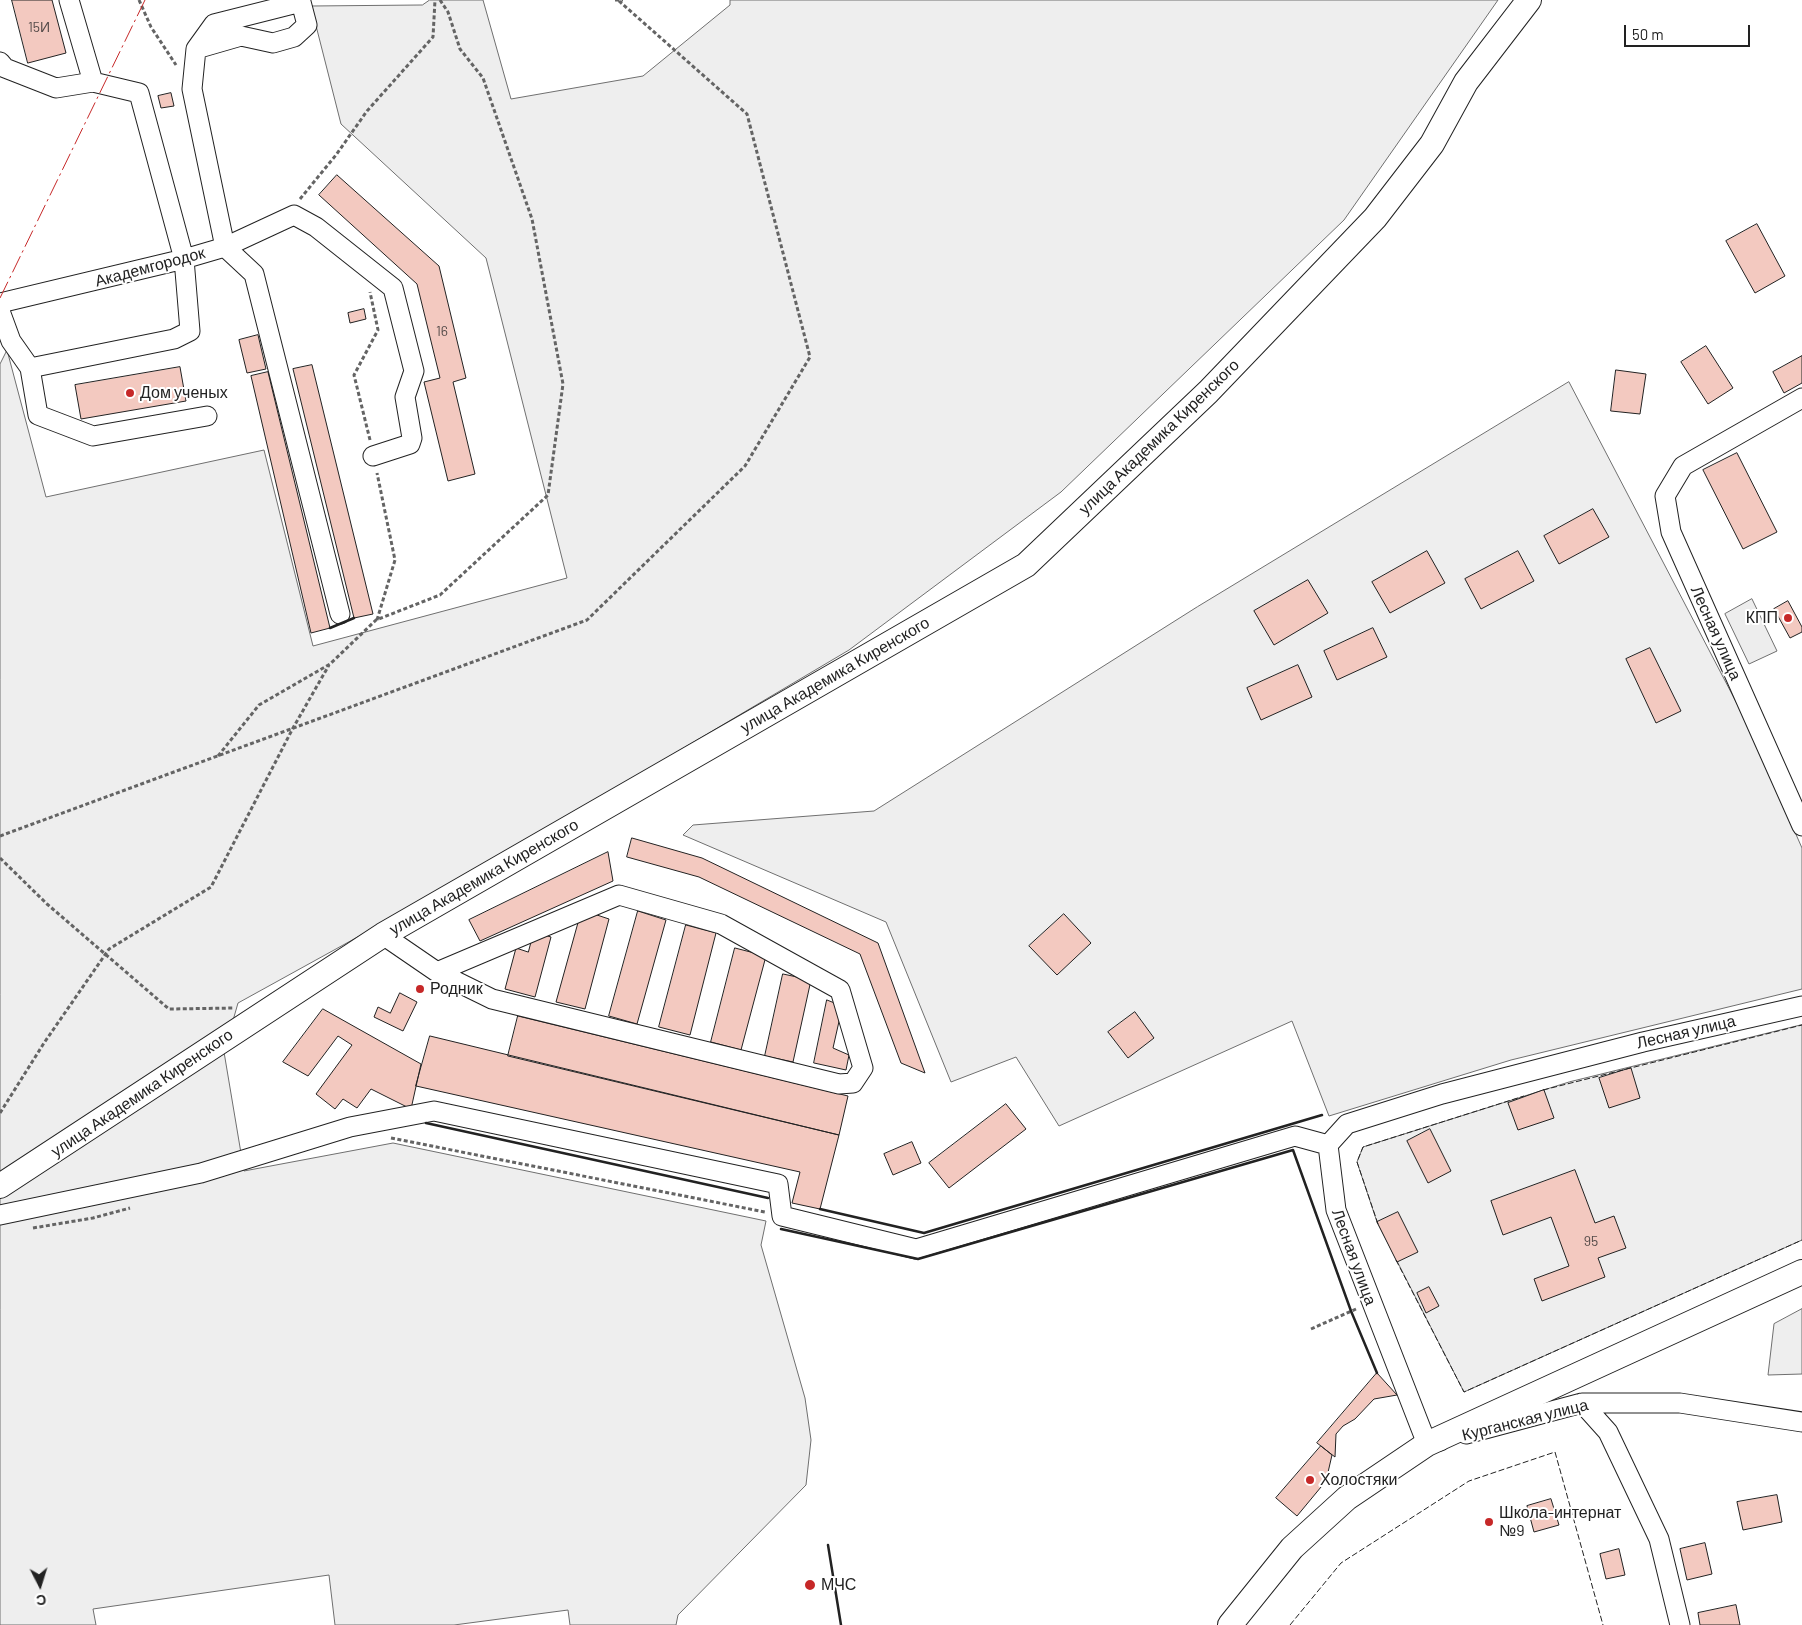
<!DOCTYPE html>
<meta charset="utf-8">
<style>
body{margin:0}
#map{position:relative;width:1802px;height:1625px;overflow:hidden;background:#fff;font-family:Barlow,sans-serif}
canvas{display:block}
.north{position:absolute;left:15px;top:1560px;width:50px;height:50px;-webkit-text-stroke:4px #fff;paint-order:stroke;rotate:175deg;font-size:14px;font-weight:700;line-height:20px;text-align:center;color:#222}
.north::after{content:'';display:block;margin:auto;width:18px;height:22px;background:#222;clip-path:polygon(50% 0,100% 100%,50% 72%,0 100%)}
.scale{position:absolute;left:1624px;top:25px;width:126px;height:22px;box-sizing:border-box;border:2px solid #222;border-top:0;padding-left:6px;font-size:15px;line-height:18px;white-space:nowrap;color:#222;-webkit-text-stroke:4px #fff;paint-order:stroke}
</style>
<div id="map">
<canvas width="1802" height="1625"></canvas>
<div class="north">С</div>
<div class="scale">50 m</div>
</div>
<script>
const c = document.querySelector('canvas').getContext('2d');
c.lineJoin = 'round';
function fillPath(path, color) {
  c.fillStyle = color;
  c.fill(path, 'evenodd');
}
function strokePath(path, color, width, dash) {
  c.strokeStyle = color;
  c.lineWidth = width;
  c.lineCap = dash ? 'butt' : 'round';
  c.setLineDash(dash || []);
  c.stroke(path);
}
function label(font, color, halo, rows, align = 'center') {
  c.font = font + ' Barlow,sans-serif';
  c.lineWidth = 4;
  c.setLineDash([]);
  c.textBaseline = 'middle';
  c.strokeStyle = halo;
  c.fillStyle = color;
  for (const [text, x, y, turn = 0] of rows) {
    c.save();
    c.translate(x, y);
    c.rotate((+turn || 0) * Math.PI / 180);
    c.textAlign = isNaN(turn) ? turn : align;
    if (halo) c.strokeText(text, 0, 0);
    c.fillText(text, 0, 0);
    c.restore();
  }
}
const green = new Path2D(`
 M 430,0 L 483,0 L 511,99 L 643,76 L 730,5 L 730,0 L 1498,0 L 1344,220 L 1061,492 L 849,650 L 461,880 L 238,1003 L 224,1052 L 244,1171 L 393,1143 L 766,1221 L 761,1245 L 805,1398 L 811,1440 L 806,1485 L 678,1615 L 676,1625 L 570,1625 L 568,1610 L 454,1625 L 335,1625 L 329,1575 L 93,1609 L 96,1625 L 0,1625 L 0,364 L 7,350 L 46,497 L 264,450 L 313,646 L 567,578 L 486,258 L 341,124 L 311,6 L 422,5 Z
 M 1569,382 L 1745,719 L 1802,848 L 1802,989 L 1511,1060 L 1329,1116 L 1292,1021 L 1059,1126 L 1016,1057 L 951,1082 L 886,922 L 683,835 L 693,825 L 874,811 L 1197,607 Z
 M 1802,1025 L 1802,1240 L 1464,1392 L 1377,1222 L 1357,1162 L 1363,1147 L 1569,1082 Z
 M 1802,1309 L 1802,1374 L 1768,1375 L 1774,1324 Z`);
fillPath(green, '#eee');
strokePath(green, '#6f6f6f', 1);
const parking = new Path2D(`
 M 1752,599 L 1777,651 L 1749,664 L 1725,614 Z`);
fillPath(parking, '#ededed');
strokePath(parking, '#6f6f6f', 1);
const building = new Path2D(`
 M 12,0 L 52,0 L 66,53 L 28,63 Z
 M 171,93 L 174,106 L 161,108 L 158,96 Z
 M 337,175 L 439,266 L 466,378 L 453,382 L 475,474 L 448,481 L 424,382 L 440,378 L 417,284 L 319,195 Z
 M 1757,224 L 1785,276 L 1755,293 L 1726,241 Z
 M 364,309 L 366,319 L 350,323 L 348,313 Z
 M 258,335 L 266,369 L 247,373 L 239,340 Z
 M 1706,346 L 1733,388 L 1708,404 L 1681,362 Z
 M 1802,356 L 1802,383 L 1784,393 L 1773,372 Z
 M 312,365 L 373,614 L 354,618 L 293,369 Z
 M 180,367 L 186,401 L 81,419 L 75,385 Z
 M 1616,370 L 1646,374 L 1640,414 L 1611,411 Z
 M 268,372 L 330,628 L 311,633 L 251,376 Z
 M 1737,453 L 1777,532 L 1743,549 L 1703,470 Z
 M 1593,509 L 1609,537 L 1559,564 L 1544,536 Z
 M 1427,551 L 1445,583 L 1390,613 L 1372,582 Z
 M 1518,551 L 1534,581 L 1481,609 L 1465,579 Z
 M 1308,580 L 1328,613 L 1274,645 L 1254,611 Z
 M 1788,601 L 1802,627 L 1802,632 L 1790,638 L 1774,609 Z
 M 1373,628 L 1387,657 L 1337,680 L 1324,651 Z
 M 1650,648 L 1681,711 L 1656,723 L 1626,659 Z
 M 1298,665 L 1312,697 L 1261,720 L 1247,688 Z
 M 632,838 L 702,858 L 878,943 L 925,1073 L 901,1063 L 860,954 L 699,877 L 627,857 Z
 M 608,852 L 613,881 L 480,941 L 469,920 Z
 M 638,911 L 666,920 L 637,1024 L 609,1016 Z
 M 594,914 L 609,919 L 585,1009 L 556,1002 L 579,919 Z
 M 1064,914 L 1091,943 L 1057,975 L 1029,946 Z
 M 686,925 L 716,933 L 690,1035 L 659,1027 Z
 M 534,932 L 551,937 L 535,997 L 505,989 L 516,948 L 528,952 Z
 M 735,948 L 766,956 L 741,1050 L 711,1042 Z
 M 783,974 L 811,980 L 793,1062 L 765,1056 Z
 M 400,993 L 417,1002 L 403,1031 L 374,1017 L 378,1007 L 390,1013 Z
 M 827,1000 L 837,1004 L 840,1017 L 833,1048 L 849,1055 L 846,1070 L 814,1063 Z
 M 323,1009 L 421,1064 L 411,1109 L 371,1089 L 357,1108 L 343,1099 L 335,1109 L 316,1094 L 352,1045 L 338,1036 L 308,1076 L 283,1062 Z
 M 1135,1012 L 1154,1038 L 1128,1058 L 1108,1032 Z
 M 518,1016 L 848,1096 L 839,1135 L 508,1056 Z
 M 430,1036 L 839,1135 L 820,1209 L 792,1203 L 800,1172 L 416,1086 Z
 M 1631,1068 L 1640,1098 L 1609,1108 L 1599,1078 Z
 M 1544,1090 L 1554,1118 L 1518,1130 L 1508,1103 Z
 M 1006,1104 L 1026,1129 L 949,1188 L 929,1163 Z
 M 1430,1129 L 1451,1171 L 1428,1183 L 1407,1141 Z
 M 912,1142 L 921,1163 L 893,1175 L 884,1154 Z
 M 1575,1170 L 1595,1223 L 1614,1216 L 1626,1248 L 1598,1258 L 1605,1277 L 1542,1301 L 1534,1279 L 1569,1266 L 1551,1217 L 1503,1235 L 1491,1201 Z
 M 1398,1212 L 1418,1252 L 1397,1262 L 1377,1222 Z
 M 1429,1287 L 1439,1306 L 1426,1313 L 1417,1293 Z
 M 1377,1373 L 1397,1395 L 1374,1399 L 1355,1419 L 1343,1426 L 1336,1434 L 1335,1457 L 1317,1443 Z
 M 1321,1446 L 1332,1455 L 1326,1481 L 1297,1516 L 1276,1498 Z
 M 1777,1495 L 1782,1522 L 1743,1530 L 1737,1502 Z
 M 1551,1499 L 1559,1525 L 1534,1532 L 1527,1506 Z
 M 1705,1543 L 1712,1574 L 1687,1580 L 1680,1549 Z
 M 1619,1549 L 1625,1575 L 1606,1579 L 1600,1554 Z
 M 1736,1605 L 1740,1625 L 1700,1625 L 1698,1613 Z`);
fillPath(building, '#f3c9c0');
strokePath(building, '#222', 1);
const minor = new Path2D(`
 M 196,49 L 241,36 L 273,43 L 294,37 L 307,25 L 301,2 L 214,24 L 196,49 L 192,89 L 225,247 L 254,274 L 340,614
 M 0,62 L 5,68 L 56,88 L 93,82
 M 0,303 L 184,259 L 225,247 L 294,215 L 316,227 L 393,288 L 414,371 L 405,397 L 412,438 L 410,444 L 373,456
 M 0,311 L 11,341 L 30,368 L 38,415 L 93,436 L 207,416
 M 30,368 L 174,339 L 190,331 L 184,259 L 139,93 L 93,82 L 69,0
 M 1802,398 L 1683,466 L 1665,496 L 1671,532 L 1802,826
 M 383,935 L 437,972 L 492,999 L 839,1084 L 853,1083 L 863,1068 L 840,990 L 721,924 L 619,895 L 437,972
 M 0,1215 L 201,1173 L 350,1127 L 434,1111 L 778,1184 L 782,1216 L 916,1249 L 1295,1136 L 1328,1145
 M 1582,1403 L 1608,1432 L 1659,1539 L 1680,1625
 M 1466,1434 L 1582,1403 L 1680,1403 L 1802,1422
 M 1440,1441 L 1427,1444 L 1336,1210 L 1328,1145 L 1347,1124 L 1442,1094 L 1643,1042 L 1802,1006`);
const major = new Path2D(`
 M 0,1186 L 383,935 L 1026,565 L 1208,392 L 1375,218 L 1432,144 L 1466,82 L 1529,0
 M 1230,1625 L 1292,1548 L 1347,1498 L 1427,1444 L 1802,1272`);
strokePath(minor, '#222', 21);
strokePath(major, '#222', 26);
strokePath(new Path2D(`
 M 139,0 L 151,27 L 176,65
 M 615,0 L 623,0
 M 300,199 L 336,155 L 367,111 L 433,37 L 435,0
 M 370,440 L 354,375 L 378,330 L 370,292
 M 377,620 L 395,560 L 377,473
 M 218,756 L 259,705 L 330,664 L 376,620 L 440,595 L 548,495 L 563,384 L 532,219 L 483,78 L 460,49 L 448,12 L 440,0
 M 0,836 L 587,620 L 745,466 L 810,357 L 747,114 L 619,1
 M 0,858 L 47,904 L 169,1009 L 234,1008
 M 0,1113 L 44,1043 L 109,949 L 211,887 L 293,728 L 329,665
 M 391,1138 L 765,1212
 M 33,1228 L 93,1218 L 130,1208
 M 1311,1329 L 1356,1309`), '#646464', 3, [4, 2.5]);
strokePath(minor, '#fff', 19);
strokePath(major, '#fff', 24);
strokePath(new Path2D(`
 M 1543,1090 L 1802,1025
 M 1378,1224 L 1357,1162 L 1363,1147 L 1524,1096
 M 1396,1260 L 1464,1392 L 1802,1240
 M 1290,1625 L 1341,1563 L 1469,1481 L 1555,1452 L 1603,1625`), '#222', 1, [6, 2.5]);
strokePath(new Path2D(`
 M 330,628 L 354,618
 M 426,1123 L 768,1198
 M 820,1209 L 924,1233 L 1322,1115
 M 781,1229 L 918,1259 L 1293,1150 L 1351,1311 L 1377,1373
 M 828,1545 L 841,1625`), '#222', 2.5);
strokePath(new Path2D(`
 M 0,298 L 145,0`), '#c62828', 1, [18, 4, 2.5, 4]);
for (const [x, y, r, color] of [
 [130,393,5,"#c62828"],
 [1788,618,5,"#c62828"],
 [420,989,5,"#c62828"],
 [1310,1480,5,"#c62828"],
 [1489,1522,5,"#c62828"],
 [810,1585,6,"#c62828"]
]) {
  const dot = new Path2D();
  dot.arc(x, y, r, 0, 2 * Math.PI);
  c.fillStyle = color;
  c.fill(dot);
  strokePath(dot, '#fff', 2);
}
label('14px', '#564c4a', null, [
 ["15И",39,27],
 ["16",442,331],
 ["95",1591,1241]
]);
label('16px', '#222', '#fff', [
 ["Академгородок",150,267,-15],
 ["улица Академика Киренского",1159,437,-44],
 ["Лесная улица",1716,633,66],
 ["улица Академика Киренского",835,675,-30],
 ["улица Академика Киренского",484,877,-30],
 ["Лесная улица",1686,1032,-13],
 ["улица Академика Киренского",142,1093,-34],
 ["Лесная улица",1354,1257,70],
 ["Курганская улица",1525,1420,-14]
]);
label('16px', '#222', '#fff', [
 ["Дом ученых",140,393],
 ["КПП",1778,618,"right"],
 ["Родник",430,989],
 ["Холостяки",1320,1480],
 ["Школа-интернат",1499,1513],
 ["№9",1499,1531],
 ["МЧС",821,1585]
], 'left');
</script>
